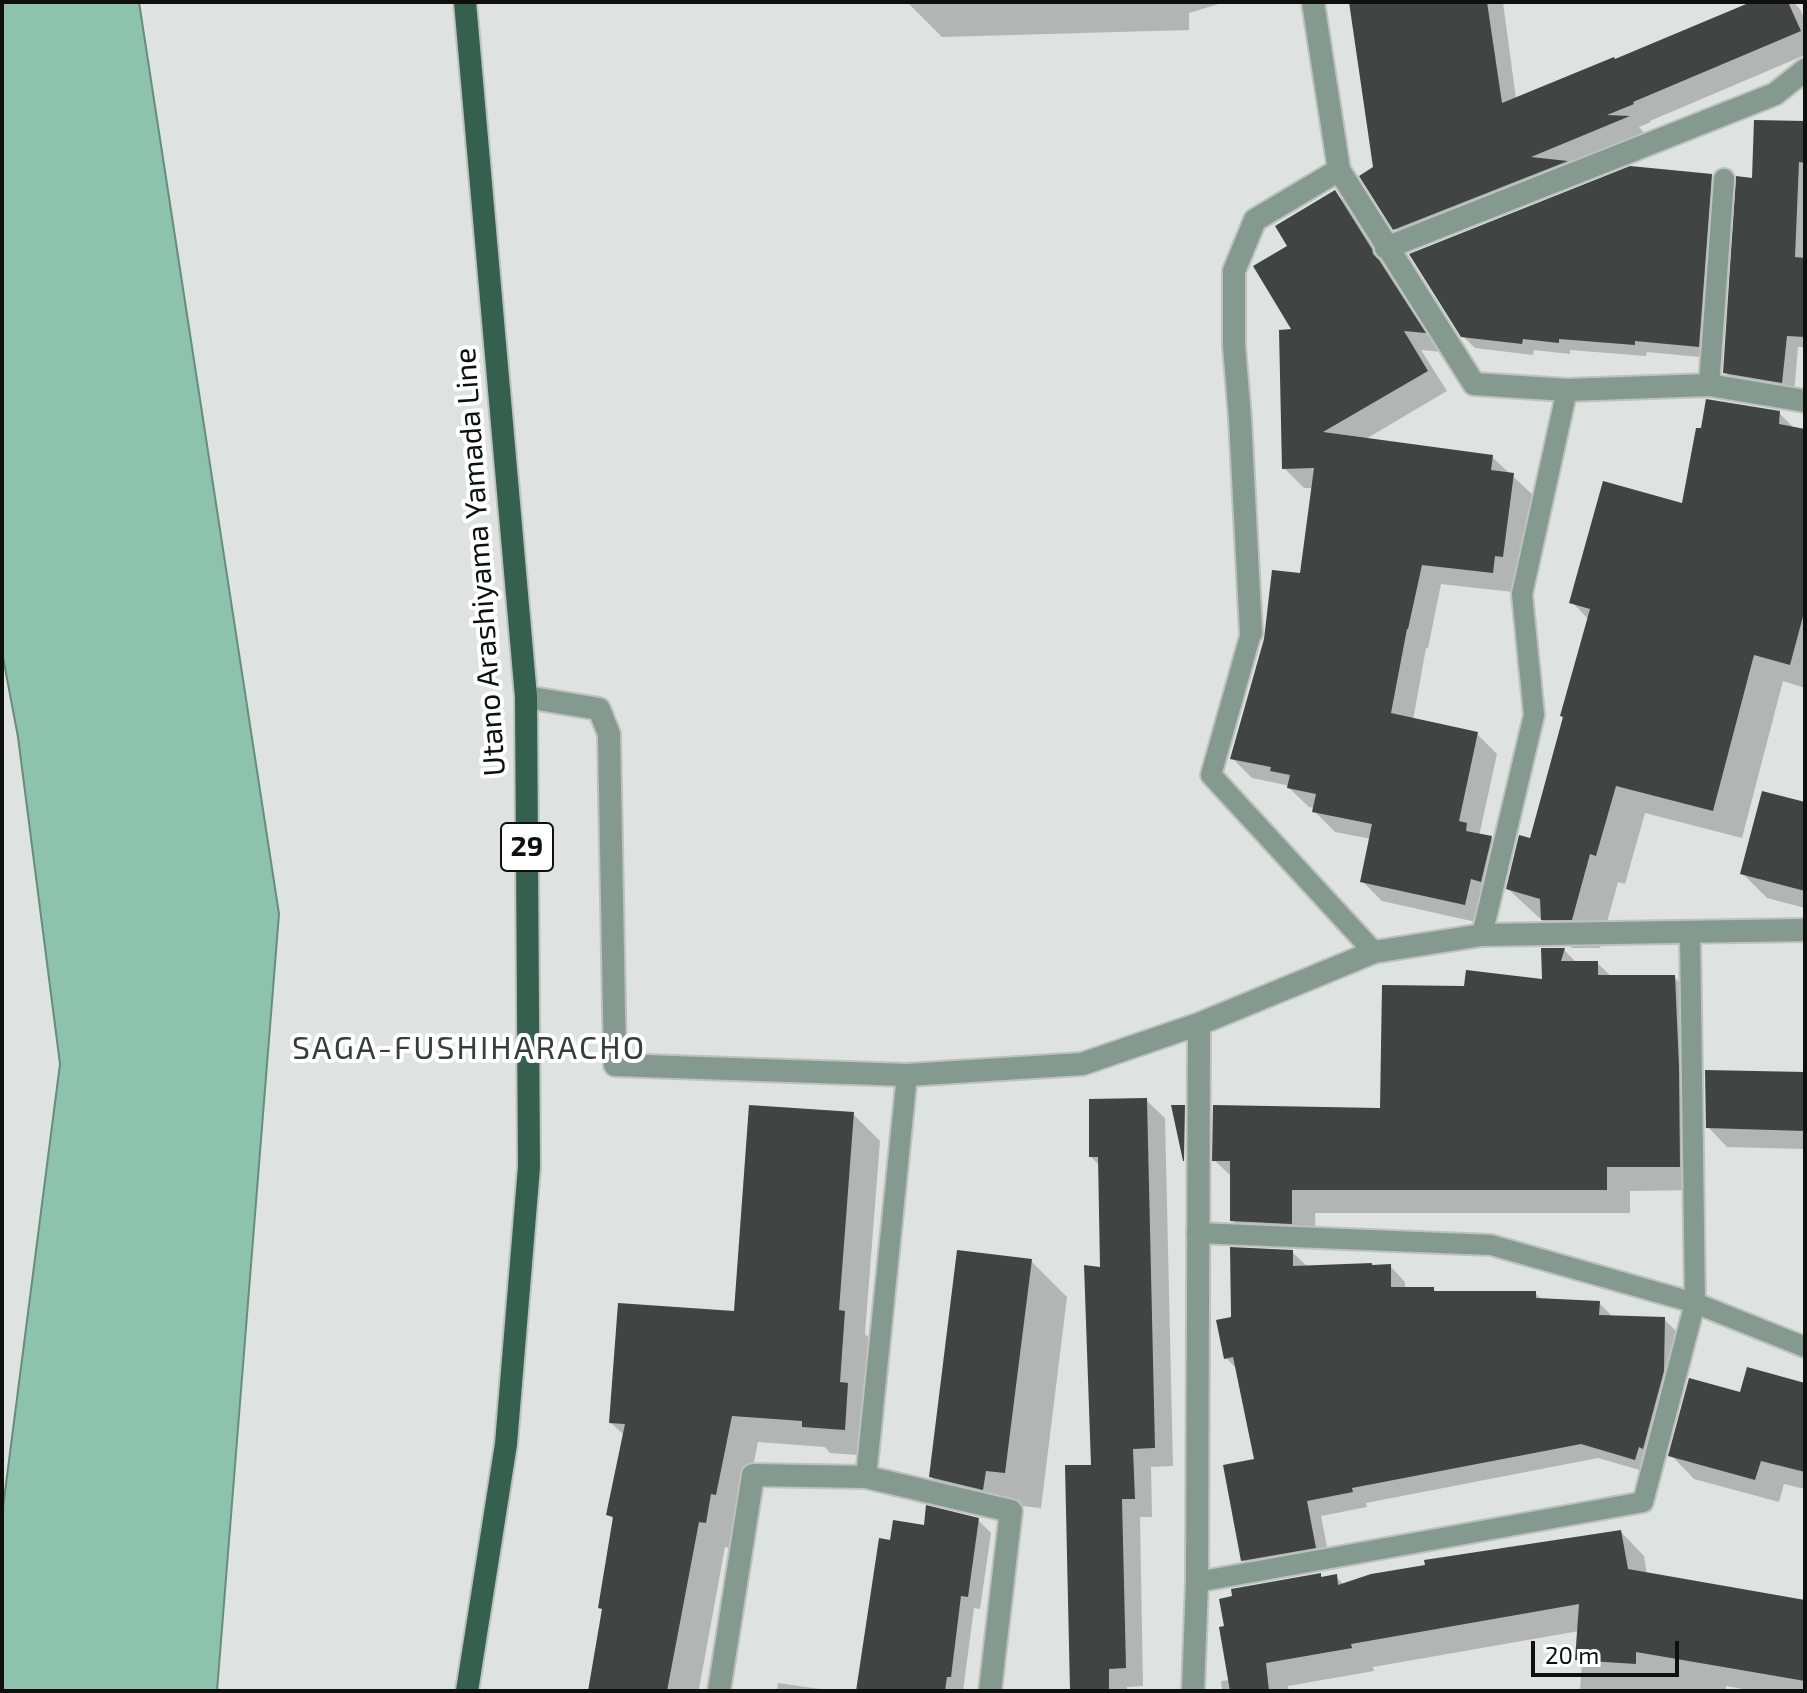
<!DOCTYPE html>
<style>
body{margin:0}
#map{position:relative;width:1807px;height:1693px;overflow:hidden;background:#dee3e1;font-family:"Exo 2",sans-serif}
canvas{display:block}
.frame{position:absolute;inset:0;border:4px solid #0e100f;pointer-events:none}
.scale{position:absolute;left:1531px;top:1641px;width:148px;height:36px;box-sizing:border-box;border:4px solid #0e100f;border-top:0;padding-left:10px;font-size:24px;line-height:28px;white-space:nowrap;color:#0e100f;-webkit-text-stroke:6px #fff;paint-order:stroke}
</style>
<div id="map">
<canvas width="1807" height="1693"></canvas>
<div class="frame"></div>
<div class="scale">20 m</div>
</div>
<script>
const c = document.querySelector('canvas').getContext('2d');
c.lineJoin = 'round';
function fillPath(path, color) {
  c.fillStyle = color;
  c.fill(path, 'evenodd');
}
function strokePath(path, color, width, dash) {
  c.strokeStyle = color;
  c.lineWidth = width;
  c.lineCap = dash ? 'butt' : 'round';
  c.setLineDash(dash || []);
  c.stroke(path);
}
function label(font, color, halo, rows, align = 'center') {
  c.font = font + ' "Exo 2",sans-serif';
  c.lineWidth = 8;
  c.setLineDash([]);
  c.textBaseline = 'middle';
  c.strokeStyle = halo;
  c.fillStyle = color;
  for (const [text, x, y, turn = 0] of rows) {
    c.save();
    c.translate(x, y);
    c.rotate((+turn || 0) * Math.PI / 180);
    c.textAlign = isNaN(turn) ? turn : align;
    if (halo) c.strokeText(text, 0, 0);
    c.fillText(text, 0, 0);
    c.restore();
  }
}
const water = new Path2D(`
 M 2,2 L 139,2 L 279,914 L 217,1691 L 2,1691 L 2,1515 L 60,1064 L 18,737 L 2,652 Z`);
fillPath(water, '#8dc2ac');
strokePath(water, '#678d7d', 2);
fillPath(new Path2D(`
 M 907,2 L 1225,2 L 1189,13 L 1189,30 L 942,37 Z
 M 1351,2 L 1503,2 L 1516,99 L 1615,61 L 1756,2 L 1793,2 L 1800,9 L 1805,20 L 1805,55 L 1650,121 L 1651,122 L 1639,127 L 1646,135 L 1413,247 L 1395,229 Z
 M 1805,123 L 1805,347 L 1798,347 L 1794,394 L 1737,384 L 1725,372 L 1754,180 Z
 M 1711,176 L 1723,188 L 1710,358 L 1647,352 L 1646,356 L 1570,350 L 1570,354 L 1534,350 L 1533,355 L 1475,348 L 1463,336 Z
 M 1335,193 L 1355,212 L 1392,271 L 1393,276 L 1399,282 L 1443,352 L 1421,350 L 1447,391 L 1364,440 L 1492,457 L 1533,495 L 1522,576 L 1515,575 L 1513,592 L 1441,584 L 1428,648 L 1426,648 L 1413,720 L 1477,734 L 1497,754 L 1479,836 L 1491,838 L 1511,858 L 1501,901 L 1491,898 L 1485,924 L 1382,901 L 1362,881 L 1371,839 L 1335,832 L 1315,812 L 1315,808 L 1309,807 L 1286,785 L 1252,778 L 1232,758 L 1302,575 L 1313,488 L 1304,488 L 1284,468 L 1295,331 L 1290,247 Z
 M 1779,413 L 1795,429 L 1805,431 L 1805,688 L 1783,681 L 1742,838 L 1645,813 L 1625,884 L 1618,882 L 1600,948 L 1572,948 L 1508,889 L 1532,840 L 1589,620 L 1572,602 L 1684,506 Z
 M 1805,804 L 1805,908 L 1767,898 L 1743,874 Z
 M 1564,950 L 1577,963 L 1597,963 L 1612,977 L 1674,977 L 1698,1000 L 1703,1190 L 1630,1191 L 1630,1213 L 1315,1213 L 1316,1247 L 1256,1244 L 1232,1220 L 1232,1177 L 1214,1160 L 1382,1110 L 1466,988 L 1544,981 Z
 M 1805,1074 L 1805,1149 L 1727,1147 L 1708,1127 Z
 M 1146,1100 L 1165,1118 L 1173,1466 L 1151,1467 L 1152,1517 L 1140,1517 L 1143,1686 L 1127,1687 L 1127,1691 L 1072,1691 L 1093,1467 L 1102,1270 L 1100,1166 L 1091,1157 Z
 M 853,1114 L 880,1141 L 865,1334 L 871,1340 L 871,1456 L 830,1453 L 825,1447 L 758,1442 L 742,1521 L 732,1549 L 725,1547 L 699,1689 L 700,1691 L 590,1691 L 604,1611 L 600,1607 L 614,1520 L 609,1514 L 625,1436 L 611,1423 L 736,1314 Z
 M 1292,1252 L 1308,1267 L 1390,1266 L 1405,1282 L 1405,1289 L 1433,1289 L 1437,1293 L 1535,1293 L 1542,1300 L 1599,1303 L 1613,1317 L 1664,1319 L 1679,1334 L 1650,1473 L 1598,1458 L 1366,1503 L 1367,1507 L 1321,1516 L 1330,1562 L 1258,1575 L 1243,1560 L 1256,1461 L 1238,1370 L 1226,1358 L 1233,1318 Z
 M 1031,1261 L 1067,1297 L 1041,1508 L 1022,1506 L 1019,1525 L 968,1513 L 931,1477 Z
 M 1805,1385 L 1805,1489 L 1784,1484 L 1779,1502 L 1694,1479 L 1671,1455 L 1741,1395 Z
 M 978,1520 L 991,1533 L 980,1609 L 974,1608 L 963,1691 L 858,1691 L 892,1542 L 925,1527 Z
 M 1621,1532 L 1644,1556 L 1647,1574 L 1805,1602 L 1805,1691 L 1754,1691 L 1726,1686 L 1726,1691 L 1580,1691 L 1582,1663 L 1577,1659 L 1579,1631 L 1373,1667 L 1374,1671 L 1288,1686 L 1289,1691 L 1222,1691 L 1221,1681 L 1231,1680 L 1320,1575 L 1324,1579 L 1336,1577 L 1344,1585 Z
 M 778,1683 L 834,1691 L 777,1691 Z`), '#0003');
fillPath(new Path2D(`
 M 1349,2 L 1487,2 L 1502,103 L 1614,57 L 1615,59 L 1751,2 L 1788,2 L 1801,31 L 1633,102 L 1634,104 L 1607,115 L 1630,116 L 1531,157 L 1568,161 L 1393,230 L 1359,176 L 1373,167 Z
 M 1754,120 L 1805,121 L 1805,163 L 1799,162 L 1795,257 L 1805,258 L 1805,337 L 1787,336 L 1782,383 L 1723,373 L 1736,176 L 1752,178 Z
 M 1630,166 L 1712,174 L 1699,347 L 1635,341 L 1635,345 L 1559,339 L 1559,343 L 1523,339 L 1522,344 L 1461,337 L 1409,254 Z
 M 1335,190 L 1372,249 L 1373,254 L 1379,260 L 1426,333 L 1404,331 L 1428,371 L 1323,432 L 1493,455 L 1491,470 L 1514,473 L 1503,557 L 1495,556 L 1493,573 L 1422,565 L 1408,629 L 1407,629 L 1391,713 L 1478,732 L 1459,821 L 1467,823 L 1466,831 L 1492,836 L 1481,882 L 1471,879 L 1465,905 L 1360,882 L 1372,824 L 1312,812 L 1316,794 L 1287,788 L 1290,775 L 1270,771 L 1271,767 L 1230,759 L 1264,639 L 1272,570 L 1300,573 L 1314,468 L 1282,469 L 1279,330 L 1291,329 L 1253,266 L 1287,246 L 1275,226 Z
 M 1706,399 L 1780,411 L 1779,424 L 1805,429 L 1805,609 L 1790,665 L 1754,655 L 1713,811 L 1616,786 L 1596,856 L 1590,854 L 1572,920 L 1541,920 L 1540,899 L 1506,889 L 1519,835 L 1530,838 L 1563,717 L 1560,716 L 1590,609 L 1569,603 L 1603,481 L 1682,503 L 1696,428 L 1701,428 Z
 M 1762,791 L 1805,802 L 1805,891 L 1740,874 Z
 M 1541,948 L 1565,948 L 1561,961 L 1598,961 L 1598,975 L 1675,975 L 1679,1066 L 1680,1167 L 1607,1167 L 1607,1190 L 1292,1190 L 1292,1224 L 1230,1221 L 1230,1161 L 1212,1161 L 1213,1105 L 1380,1108 L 1382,985 L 1464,986 L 1466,970 L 1542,979 Z
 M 1705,1070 L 1805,1072 L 1805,1131 L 1706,1128 Z
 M 1147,1098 L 1155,1448 L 1133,1449 L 1135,1499 L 1122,1499 L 1126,1668 L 1109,1669 L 1109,1691 L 1070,1691 L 1065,1465 L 1091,1465 L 1084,1265 L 1100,1267 L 1098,1157 L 1089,1157 L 1089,1099 Z
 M 749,1105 L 854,1112 L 839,1310 L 845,1311 L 840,1382 L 848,1383 L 845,1430 L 802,1427 L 802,1421 L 732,1416 L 716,1495 L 711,1494 L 706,1523 L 699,1522 L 667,1691 L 588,1691 L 602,1609 L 598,1608 L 613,1517 L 606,1515 L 625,1424 L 609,1423 L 618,1303 L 734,1311 Z
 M 1171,1105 L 1185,1105 L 1184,1161 L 1183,1161 Z
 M 1230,1247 L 1293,1250 L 1293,1266 L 1372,1263 L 1372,1265 L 1391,1264 L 1391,1287 L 1434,1287 L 1434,1291 L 1536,1291 L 1536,1298 L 1600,1301 L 1599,1315 L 1665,1317 L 1664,1371 L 1643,1449 L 1639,1447 L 1635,1460 L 1581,1444 L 1352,1488 L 1353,1492 L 1307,1501 L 1316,1548 L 1241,1561 L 1223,1465 L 1254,1459 L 1233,1357 L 1224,1359 L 1216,1320 L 1231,1317 Z
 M 957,1250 L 1032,1259 L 1005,1473 L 986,1471 L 983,1490 L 929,1477 Z
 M 1747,1367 L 1805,1383 L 1805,1472 L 1761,1461 L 1755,1480 L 1668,1456 L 1689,1378 L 1740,1392 Z
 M 926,1505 L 979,1518 L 968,1597 L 961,1596 L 951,1677 L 947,1677 L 945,1691 L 856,1691 L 879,1538 L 890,1540 L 893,1520 L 924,1525 Z
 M 1621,1530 L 1628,1569 L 1805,1600 L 1805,1681 L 1636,1652 L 1636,1664 L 1575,1660 L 1579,1604 L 1351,1644 L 1352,1648 L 1266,1663 L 1269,1691 L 1230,1691 L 1219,1627 L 1224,1626 L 1219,1599 L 1232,1596 L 1231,1589 L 1321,1573 L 1321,1577 L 1337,1574 L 1338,1585 L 1371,1574 L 1425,1565 L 1424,1560 Z`), '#404443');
const service = new Path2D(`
 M 1709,385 L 1724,179
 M 1251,633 L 1211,775 L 1374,952
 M 1482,935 L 1534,715 L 1522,594 L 1567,390
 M 1197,1233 L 1491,1245 L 1695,1303 L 1805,1347
 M 866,1477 L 907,1075
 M 1197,1582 L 1643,1502 L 1695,1303 L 1690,932`);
const minor = new Path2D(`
 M 1313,2 L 1339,170 L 1474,384 L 1567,390 L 1709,385 L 1805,401
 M 1386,248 L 1775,94 L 1805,70
 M 1251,633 L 1240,418 L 1234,346 L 1234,271 L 1255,220 L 1339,170
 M 526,697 L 599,709 L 609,734 L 615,1065 L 907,1075 L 1082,1064 L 1199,1024 L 1374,952 L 1482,935 L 1805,930
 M 719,1691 L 753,1475 L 866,1477 L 1011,1511 L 990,1691
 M 1193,1691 L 1197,1582 L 1199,1024`);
const primary = new Path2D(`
 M 465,2 L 526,697 L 529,1167 L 506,1444 L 467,1691`);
strokePath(service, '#bdc1bf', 24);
strokePath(minor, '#bdc1bf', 26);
strokePath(primary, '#bdc1bf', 26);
strokePath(service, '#849a90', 20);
strokePath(minor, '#849a90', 22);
strokePath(primary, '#355f4e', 22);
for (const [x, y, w] of [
 [527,847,52]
]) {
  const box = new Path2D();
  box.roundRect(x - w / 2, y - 24, w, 48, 6);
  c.fillStyle = '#fff';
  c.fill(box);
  strokePath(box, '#0e100f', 2);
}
label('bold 28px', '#0e100f', null, [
 ["29",527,847]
]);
label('30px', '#0e100f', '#fff', [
 ["Utano Arashiyama Yamada Line",480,562,-94]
]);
c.letterSpacing = '2px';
label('32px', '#383c3a', '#fff', [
 ["SAGA-FUSHIHARACHO",469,1048]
]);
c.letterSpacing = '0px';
</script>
